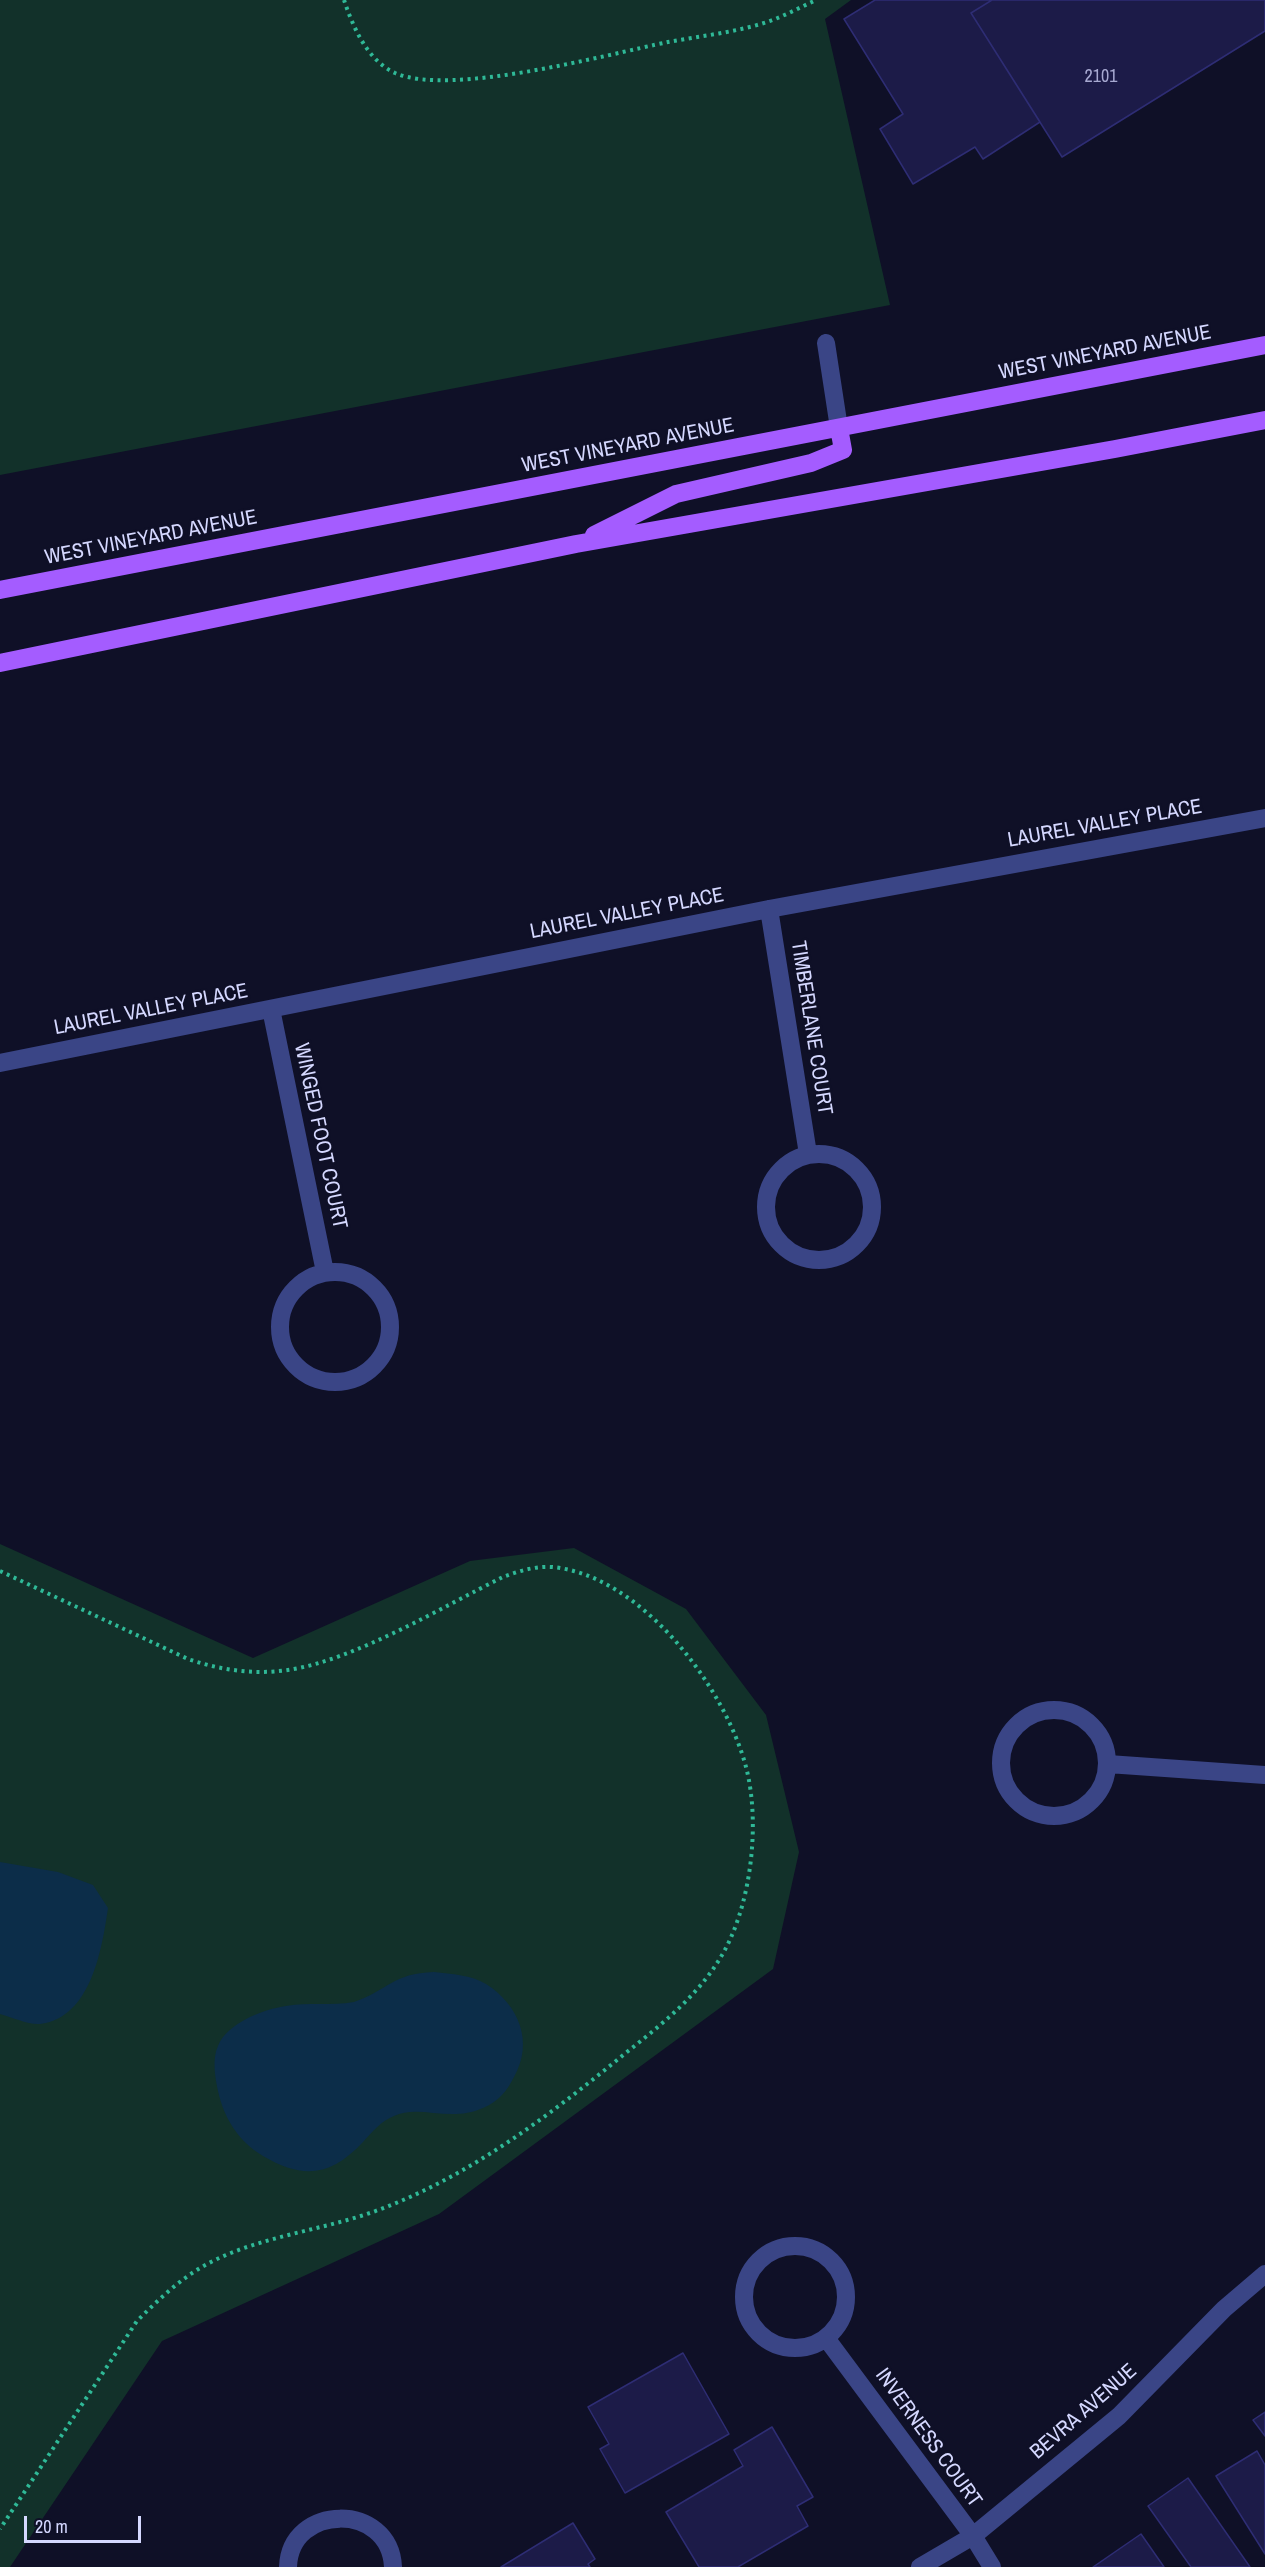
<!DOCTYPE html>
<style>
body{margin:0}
#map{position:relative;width:1265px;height:2567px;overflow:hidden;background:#0f1027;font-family:"Archivo Narrow",sans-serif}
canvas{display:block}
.scale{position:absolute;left:24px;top:2516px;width:117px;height:27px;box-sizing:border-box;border:3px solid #d5d8ff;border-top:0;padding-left:8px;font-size:18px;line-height:21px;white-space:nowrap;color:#d5d8ff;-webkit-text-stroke:4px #0f1027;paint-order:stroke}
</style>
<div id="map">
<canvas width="1265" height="2567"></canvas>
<div class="scale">20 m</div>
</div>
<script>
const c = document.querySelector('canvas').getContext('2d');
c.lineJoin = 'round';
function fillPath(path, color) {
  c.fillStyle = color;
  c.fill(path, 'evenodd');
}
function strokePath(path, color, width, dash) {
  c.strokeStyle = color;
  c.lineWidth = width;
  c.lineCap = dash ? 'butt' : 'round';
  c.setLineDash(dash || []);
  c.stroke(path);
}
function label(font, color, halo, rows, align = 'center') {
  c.font = font + ' "Archivo Narrow",sans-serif';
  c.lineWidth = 5;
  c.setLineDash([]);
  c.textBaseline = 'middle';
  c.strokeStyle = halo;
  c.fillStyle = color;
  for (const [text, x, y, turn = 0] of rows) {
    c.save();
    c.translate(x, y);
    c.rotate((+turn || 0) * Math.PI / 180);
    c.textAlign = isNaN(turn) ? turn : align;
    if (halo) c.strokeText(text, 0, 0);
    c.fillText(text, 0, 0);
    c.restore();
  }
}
fillPath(new Path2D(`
 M 0,0 L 851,0 L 825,19 L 890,305 L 0,475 Z
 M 0,1544 L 253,1658 L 470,1561 L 574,1548 L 686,1609 L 766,1715 L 799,1852 L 773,1969 L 439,2214 L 162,2341 L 10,2567 L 0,2567 Z`), '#12312a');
fillPath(new Path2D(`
 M 0,1862 L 58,1872 L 93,1885 L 108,1908 C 102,1949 91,2018 40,2024 C 29,2025 11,2017 0,2014 Z
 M 434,1972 C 452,1974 471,1975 486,1984 C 519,2005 534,2042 514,2077 C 507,2091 498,2102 483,2108 C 450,2123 419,2104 394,2116 C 381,2121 372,2132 363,2142 C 331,2176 304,2180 263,2156 C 238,2141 224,2118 218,2091 C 215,2077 212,2059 218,2046 C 227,2023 264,2009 286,2006 C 309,2002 331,2006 354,2002 C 387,1991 393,1973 434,1972 Z`), '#0c2d49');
const building = new Path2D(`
 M 875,0 L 992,0 L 971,13 L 1040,122 L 983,159 L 975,147 L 913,184 L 880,129 L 903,114 L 844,19 Z
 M 992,0 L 1265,0 L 1265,31 L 1062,157 L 971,13 Z
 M 683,2353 L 729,2434 L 625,2493 L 600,2449 L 609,2444 L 588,2407 Z
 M 1265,2412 L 1265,2436 L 1253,2420 Z
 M 772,2427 L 813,2497 L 797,2506 L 808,2526 L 738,2567 L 699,2567 L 666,2512 L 743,2466 L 734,2450 Z
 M 1257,2451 L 1265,2465 L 1265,2554 L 1216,2476 Z
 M 1188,2478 L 1250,2567 L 1191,2567 L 1148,2506 Z
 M 573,2523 L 595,2559 L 588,2564 L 590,2567 L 501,2567 Z
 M 1141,2534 L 1164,2567 L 1093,2567 Z`);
fillPath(building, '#1c1b48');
strokePath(building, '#2e2d74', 1.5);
strokePath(new Path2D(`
 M 344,0 C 353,27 367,60 395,73 C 450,97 605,55 668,42 C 701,36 738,32 770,21 C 786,15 801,7 816,0
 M 0,1571 L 188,1659 C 220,1670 254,1675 288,1670 C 355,1660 442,1607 503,1577 C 519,1571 535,1566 552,1567 C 641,1575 725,1687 746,1767 C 761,1824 751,1910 719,1960 C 695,1999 657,2028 622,2056 C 545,2119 464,2180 370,2213 C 317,2231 259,2237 209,2263 C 182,2277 159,2299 137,2321 L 0,2529`), '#2fb997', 4, [3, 4.5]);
strokePath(new Path2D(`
 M 826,343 L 839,428
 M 769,909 L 808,1154
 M 271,1009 L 325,1272
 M 0,1063 L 769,909 L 1265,818
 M766 1207a53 53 0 1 1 106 0a53 53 0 1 1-106 0Z
 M280 1327a55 55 0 1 1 110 0a55 55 0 1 1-110 0Z
 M1001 1763a53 53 0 1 1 106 0a53 53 0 1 1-106 0Z
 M 1108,1764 L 1265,1775
 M744 2297a51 51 0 1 1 102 0a51 51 0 1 1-102 0Z
 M 826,2338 L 973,2536 L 992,2567
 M 288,2567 C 290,2503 390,2502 393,2567
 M 920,2567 L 973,2536 L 1119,2416 L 1224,2309 L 1265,2274`), '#3a4586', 18);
strokePath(new Path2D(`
 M 594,535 L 676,494 L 811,463 L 843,450 L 839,428
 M 0,590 L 1265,345
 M 0,663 L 576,544 L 1115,449 L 1265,420`), '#a45cff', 18);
label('18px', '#a7a9d1', null, [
 ["2101",1101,77]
]);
label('21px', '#d5d8ff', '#0f1027', [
 ["WEST VINEYARD AVENUE",1105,353,-11],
 ["WEST VINEYARD AVENUE",628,446,-11],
 ["WEST VINEYARD AVENUE",151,538,-11],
 ["LAUREL VALLEY PLACE",1105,824,-10],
 ["LAUREL VALLEY PLACE",627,914,-11],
 ["LAUREL VALLEY PLACE",151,1010,-11],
 ["TIMBERLANE COURT",811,1028,81],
 ["WINGED FOOT COURT",320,1136,78],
 ["BEVRA AVENUE",1084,2412,-41],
 ["INVERNESS COURT",928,2438,54]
]);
</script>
